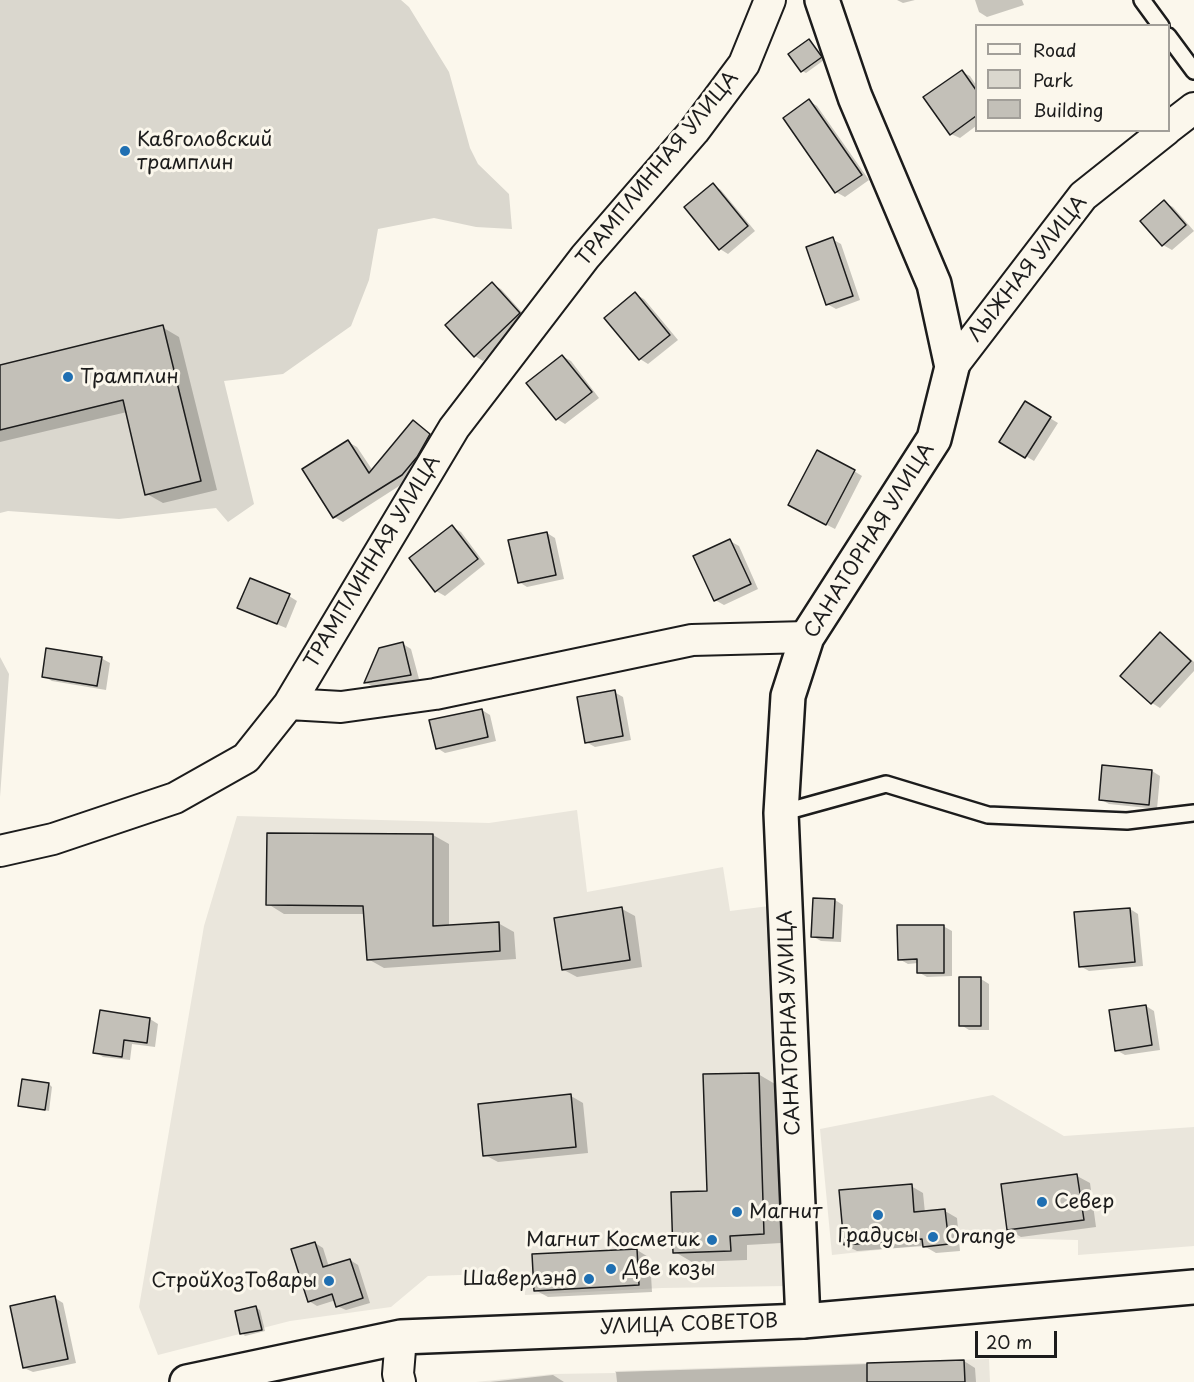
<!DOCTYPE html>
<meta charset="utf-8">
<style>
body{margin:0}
#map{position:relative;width:1194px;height:1382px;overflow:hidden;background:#fbf7ec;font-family:"Playpen Sans",sans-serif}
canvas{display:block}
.legend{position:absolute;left:975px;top:24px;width:195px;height:108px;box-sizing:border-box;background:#fbf7ec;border:2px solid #a29f99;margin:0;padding:8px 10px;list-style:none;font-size:18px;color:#1c1c1c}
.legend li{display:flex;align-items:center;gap:12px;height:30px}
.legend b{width:30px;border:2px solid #a29f99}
.scale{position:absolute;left:975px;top:1331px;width:82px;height:27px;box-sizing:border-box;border:3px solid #1c1c1c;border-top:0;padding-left:8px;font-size:18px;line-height:21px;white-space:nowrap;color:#1c1c1c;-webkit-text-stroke:4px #fbf7ec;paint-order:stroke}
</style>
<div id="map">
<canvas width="1194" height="1382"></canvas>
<ul class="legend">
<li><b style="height:8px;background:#fbf7ec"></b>Road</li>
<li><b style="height:16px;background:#dad7ce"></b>Park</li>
<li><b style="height:16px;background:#c3c0b8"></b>Building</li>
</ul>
<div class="scale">20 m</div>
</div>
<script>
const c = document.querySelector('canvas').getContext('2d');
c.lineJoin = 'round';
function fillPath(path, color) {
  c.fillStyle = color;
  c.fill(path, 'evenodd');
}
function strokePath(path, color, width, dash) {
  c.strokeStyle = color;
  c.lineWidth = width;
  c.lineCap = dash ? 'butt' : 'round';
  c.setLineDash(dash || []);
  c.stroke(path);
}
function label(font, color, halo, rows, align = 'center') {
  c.font = font + ' "Playpen Sans",sans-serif';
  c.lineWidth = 6;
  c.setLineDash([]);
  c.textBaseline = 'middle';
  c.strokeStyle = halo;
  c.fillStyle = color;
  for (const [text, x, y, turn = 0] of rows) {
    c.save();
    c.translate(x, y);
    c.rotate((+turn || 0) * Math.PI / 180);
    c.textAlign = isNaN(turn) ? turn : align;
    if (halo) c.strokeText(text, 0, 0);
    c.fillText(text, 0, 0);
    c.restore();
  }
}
fillPath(new Path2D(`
 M 577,810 L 587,892 L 723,867 L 730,911 L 777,905 L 786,1286 L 662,1288 L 525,1295 L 523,1273 L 428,1276 L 391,1307 L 290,1321 L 158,1355 L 139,1307 L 204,926 L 237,816 L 489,823 Z
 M 993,1095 L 1064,1136 L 1194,1127 L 1194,1246 L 1078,1255 L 1078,1240 L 988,1238 L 832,1255 L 820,1129 Z
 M 989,1359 L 990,1382 L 476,1382 L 553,1374 L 615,1373 L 615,1371 Z`), '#eae6dc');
fillPath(new Path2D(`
 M 0,0 L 401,0 L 409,7 L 449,72 L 470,148 L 478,164 L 509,194 L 512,229 L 476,227 L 434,218 L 378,229 L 369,280 L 351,326 L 283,374 L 224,381 L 254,504 L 228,522 L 216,508 L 119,519 L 8,511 L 0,513 Z
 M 0,657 L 9,674 L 0,797 Z`), '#dad7ce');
fillPath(new Path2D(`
 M 897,0 L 915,0 L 903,3 Z
 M 975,0 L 1022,0 L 1024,5 L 987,17 L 979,12 Z
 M 809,41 L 824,60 L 806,73 L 802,71 Z
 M 962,72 L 970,76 L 976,85 L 976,126 L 960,138 L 951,134 Z
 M 809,101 L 817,106 L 869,180 L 845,197 L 836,192 L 785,118 Z
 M 713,185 L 721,190 L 755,231 L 728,254 L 720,249 Z
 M 1164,202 L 1173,207 L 1194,231 L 1172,250 L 1163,245 Z
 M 832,239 L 841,244 L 860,300 L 836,309 L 827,304 Z
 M 492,284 L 501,289 L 528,319 L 483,361 L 475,356 Z
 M 635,294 L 644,299 L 678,340 L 648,364 L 640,359 L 606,318 Z
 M 162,327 L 179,337 L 217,490 L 163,503 L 147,494 L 127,412 L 0,442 L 0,366 Z
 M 562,356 L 571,361 L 599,398 L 565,424 L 557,419 Z
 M 1025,403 L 1058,423 L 1034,461 L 1001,441 Z
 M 413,421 L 438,440 L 410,479 L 343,522 L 334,517 L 305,470 L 348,442 L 357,447 L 373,471 Z
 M 854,471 L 862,476 L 835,529 L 798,510 Z
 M 452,527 L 461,532 L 485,564 L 445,596 L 436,591 Z
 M 547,533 L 555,538 L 564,579 L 527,587 L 519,582 Z
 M 730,541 L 739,546 L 758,589 L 724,605 L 715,600 Z
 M 289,596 L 297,601 L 286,628 L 247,612 Z
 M 1160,634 L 1169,639 L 1194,662 L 1194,671 L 1160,708 L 1152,703 L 1122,675 Z
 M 403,644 L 411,649 L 419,679 L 374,687 L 366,683 Z
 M 101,658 L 110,663 L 106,690 L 52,681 L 43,676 Z
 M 614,692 L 623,697 L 631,740 L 595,747 L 586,742 Z
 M 482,710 L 490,715 L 496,741 L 445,753 L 437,748 Z
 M 1103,766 L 1152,771 L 1160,776 L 1157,809 L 1109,804 L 1100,799 Z
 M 433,835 L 449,844 L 449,927 L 498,923 L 514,932 L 516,959 L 384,968 L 368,959 L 365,914 L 284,914 L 268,904 Z
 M 835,900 L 843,905 L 841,942 L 821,941 L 812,936 Z
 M 622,909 L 635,916 L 642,967 L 577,977 L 564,970 Z
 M 1130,909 L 1138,914 L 1143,966 L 1089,971 L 1080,966 Z
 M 943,926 L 952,931 L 952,976 L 927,977 L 918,972 L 918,963 L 908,964 L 899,959 Z
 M 981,979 L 989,984 L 989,1030 L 969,1030 L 961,1025 Z
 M 1146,1006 L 1154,1011 L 1160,1050 L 1125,1055 L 1116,1050 Z
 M 150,1019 L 158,1024 L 155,1047 L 132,1044 L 130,1060 L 103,1057 L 95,1052 Z
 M 758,1074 L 775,1084 L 781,1243 L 747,1245 L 747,1260 L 692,1262 L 675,1252 L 708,1193 Z
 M 49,1084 L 52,1087 L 49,1111 L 20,1105 Z
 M 571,1096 L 583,1103 L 588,1153 L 498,1162 L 485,1155 Z
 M 1077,1176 L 1090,1183 L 1096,1227 L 1021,1237 L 1009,1230 Z
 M 911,1186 L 923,1193 L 925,1213 L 945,1211 L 957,1218 L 960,1251 L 936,1253 L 924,1246 L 857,1251 L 845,1245 Z
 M 315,1243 L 323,1248 L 329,1267 L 350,1260 L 358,1265 L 370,1303 L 346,1310 L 337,1306 L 336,1300 L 317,1306 L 309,1301 Z
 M 637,1250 L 650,1258 L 652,1292 L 548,1297 L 535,1290 Z
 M 55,1298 L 63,1303 L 76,1363 L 33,1372 L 24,1368 Z
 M 256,1308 L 260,1310 L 265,1331 L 245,1336 L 242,1333 Z
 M 964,1361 L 975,1368 L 976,1382 L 617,1382 L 616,1372 Z
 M 553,1375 L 564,1382 L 490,1382 Z`), '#0003');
const building = new Path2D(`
 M 809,39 L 822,57 L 801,72 L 788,54 Z
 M 962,70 L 976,90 L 976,116 L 950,135 L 923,97 Z
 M 809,99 L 862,175 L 835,193 L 783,118 Z
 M 713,183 L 748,226 L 719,250 L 684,207 Z
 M 1164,200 L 1186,225 L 1162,246 L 1140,221 Z
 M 833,237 L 853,296 L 826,305 L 806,247 Z
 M 492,282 L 520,313 L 474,357 L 445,325 Z
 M 635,292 L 670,335 L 639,360 L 604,318 Z
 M 163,325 L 201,481 L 145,495 L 123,400 L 0,430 L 0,365 Z
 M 562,355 L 592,392 L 556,420 L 526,383 Z
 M 1025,401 L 1051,417 L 1025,458 L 999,442 Z
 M 413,420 L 430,434 L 417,457 L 402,475 L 333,518 L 302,469 L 348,440 L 369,473 Z
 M 817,450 L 855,470 L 826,525 L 788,505 Z
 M 452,525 L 478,559 L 435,592 L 409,558 Z
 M 547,532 L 556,575 L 518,583 L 508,540 Z
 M 730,539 L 751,584 L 714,601 L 693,556 Z
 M 250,578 L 290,594 L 277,624 L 237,608 Z
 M 1160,632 L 1191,661 L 1151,704 L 1120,676 Z
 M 403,642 L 411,675 L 364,683 L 379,648 Z
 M 46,648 L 102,657 L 97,686 L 42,677 Z
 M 615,690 L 623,736 L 585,743 L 577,697 Z
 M 482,709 L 488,737 L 436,749 L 429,720 Z
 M 1102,765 L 1152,770 L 1149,805 L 1099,800 Z
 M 267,833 L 433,834 L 433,926 L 499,922 L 500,951 L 367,960 L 363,906 L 266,905 Z
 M 813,898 L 835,899 L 833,938 L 811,937 Z
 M 622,907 L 630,960 L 562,970 L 554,918 Z
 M 1130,908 L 1135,962 L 1079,967 L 1074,912 Z
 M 897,925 L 944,925 L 944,973 L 917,973 L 917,959 L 898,960 Z
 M 959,977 L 981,977 L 981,1026 L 959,1026 Z
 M 1146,1005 L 1152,1045 L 1115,1051 L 1109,1010 Z
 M 100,1010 L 150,1018 L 147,1043 L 124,1040 L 122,1057 L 93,1053 Z
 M 759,1073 L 764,1234 L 730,1236 L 731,1251 L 673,1253 L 671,1192 L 707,1191 L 703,1074 Z
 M 22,1079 L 49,1083 L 45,1110 L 18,1106 Z
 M 571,1094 L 576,1147 L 483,1156 L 478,1104 Z
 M 1077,1174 L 1084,1220 L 1007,1230 L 1001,1184 Z
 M 912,1184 L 914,1212 L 945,1209 L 949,1244 L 923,1247 L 922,1239 L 844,1245 L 839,1190 Z
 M 315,1242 L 323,1267 L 350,1259 L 363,1298 L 336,1307 L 332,1294 L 308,1302 L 291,1249 Z
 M 637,1249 L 639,1285 L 534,1291 L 532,1254 Z
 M 55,1296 L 68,1359 L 23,1368 L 10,1306 Z
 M 256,1306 L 262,1330 L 240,1334 L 235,1311 Z
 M 964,1360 L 965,1382 L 867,1382 L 867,1363 Z`);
fillPath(building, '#c3c0b8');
strokePath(building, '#1c1c1c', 1.5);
const service = new Path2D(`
 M 1142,0 L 1161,26
 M 1168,36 L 1194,71
 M 781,813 L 886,784 L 988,815 L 1127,821 L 1194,813`);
const minor = new Path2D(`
 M 770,0 L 744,64 L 694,131 L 585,257 L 454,428 L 289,704 L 341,707 L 435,694 L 692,640 L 807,637
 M 1168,128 L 1194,108
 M 952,367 L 1083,196 L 1166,130
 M 0,851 L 53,839 L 175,798 L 246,758 L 289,704
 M 400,1382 L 398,1374 L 401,1337`);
const tertiary = new Path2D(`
 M 803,1321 L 781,813 L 788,696 L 807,637 L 934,439 L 952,367 L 934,284 L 855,97 L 822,0`);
const secondary = new Path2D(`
 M 187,1382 L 401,1337 L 803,1321 L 1194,1287`);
strokePath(service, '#1c1c1c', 20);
strokePath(minor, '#1c1c1c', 34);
strokePath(tertiary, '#1c1c1c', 38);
strokePath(secondary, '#1c1c1c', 38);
strokePath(service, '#fbf7ec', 15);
strokePath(minor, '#fbf7ec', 30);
strokePath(tertiary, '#fbf7ec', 33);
strokePath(secondary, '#fbf7ec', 33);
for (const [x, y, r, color] of [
 [125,151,6,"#1f6fb2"],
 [68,377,6,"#1f6fb2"],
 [1042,1202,6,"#1f6fb2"],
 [737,1212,6,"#1f6fb2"],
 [878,1215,6,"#1f6fb2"],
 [933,1237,6,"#1f6fb2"],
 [712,1240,6,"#1f6fb2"],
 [611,1269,6,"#1f6fb2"],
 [589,1279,6,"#1f6fb2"],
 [329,1281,6,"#1f6fb2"]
]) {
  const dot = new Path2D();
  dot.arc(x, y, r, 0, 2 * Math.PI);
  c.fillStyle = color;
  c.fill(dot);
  strokePath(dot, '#fbf7ec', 2);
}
label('20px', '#1c1c1c', '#fbf7ec', [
 ["Кавголовский",137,140],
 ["трамплин",137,163],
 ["Трамплин",80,377],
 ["Север",1054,1202],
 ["Магнит",749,1212],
 ["Градусы",878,1236,"center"],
 ["Orange",945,1237],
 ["Магнит Косметик",700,1240,"right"],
 ["Две козы",623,1269],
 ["Шаверлэнд",577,1279,"right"],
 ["СтройХозТовары",317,1281,"right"]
], 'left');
label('20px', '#1c1c1c', '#fbf7ec', [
 ["ТРАМПЛИННАЯ УЛИЦА",658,169,-51],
 ["ЛЫЖНАЯ УЛИЦА",1028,269,-52],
 ["САНАТОРНАЯ УЛИЦА",870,541,-58],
 ["ТРАМПЛИННАЯ УЛИЦА",373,562,-59],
 ["САНАТОРНАЯ УЛИЦА",790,1023,-92],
 ["УЛИЦА СОВЕТОВ",689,1325,-2]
]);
</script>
